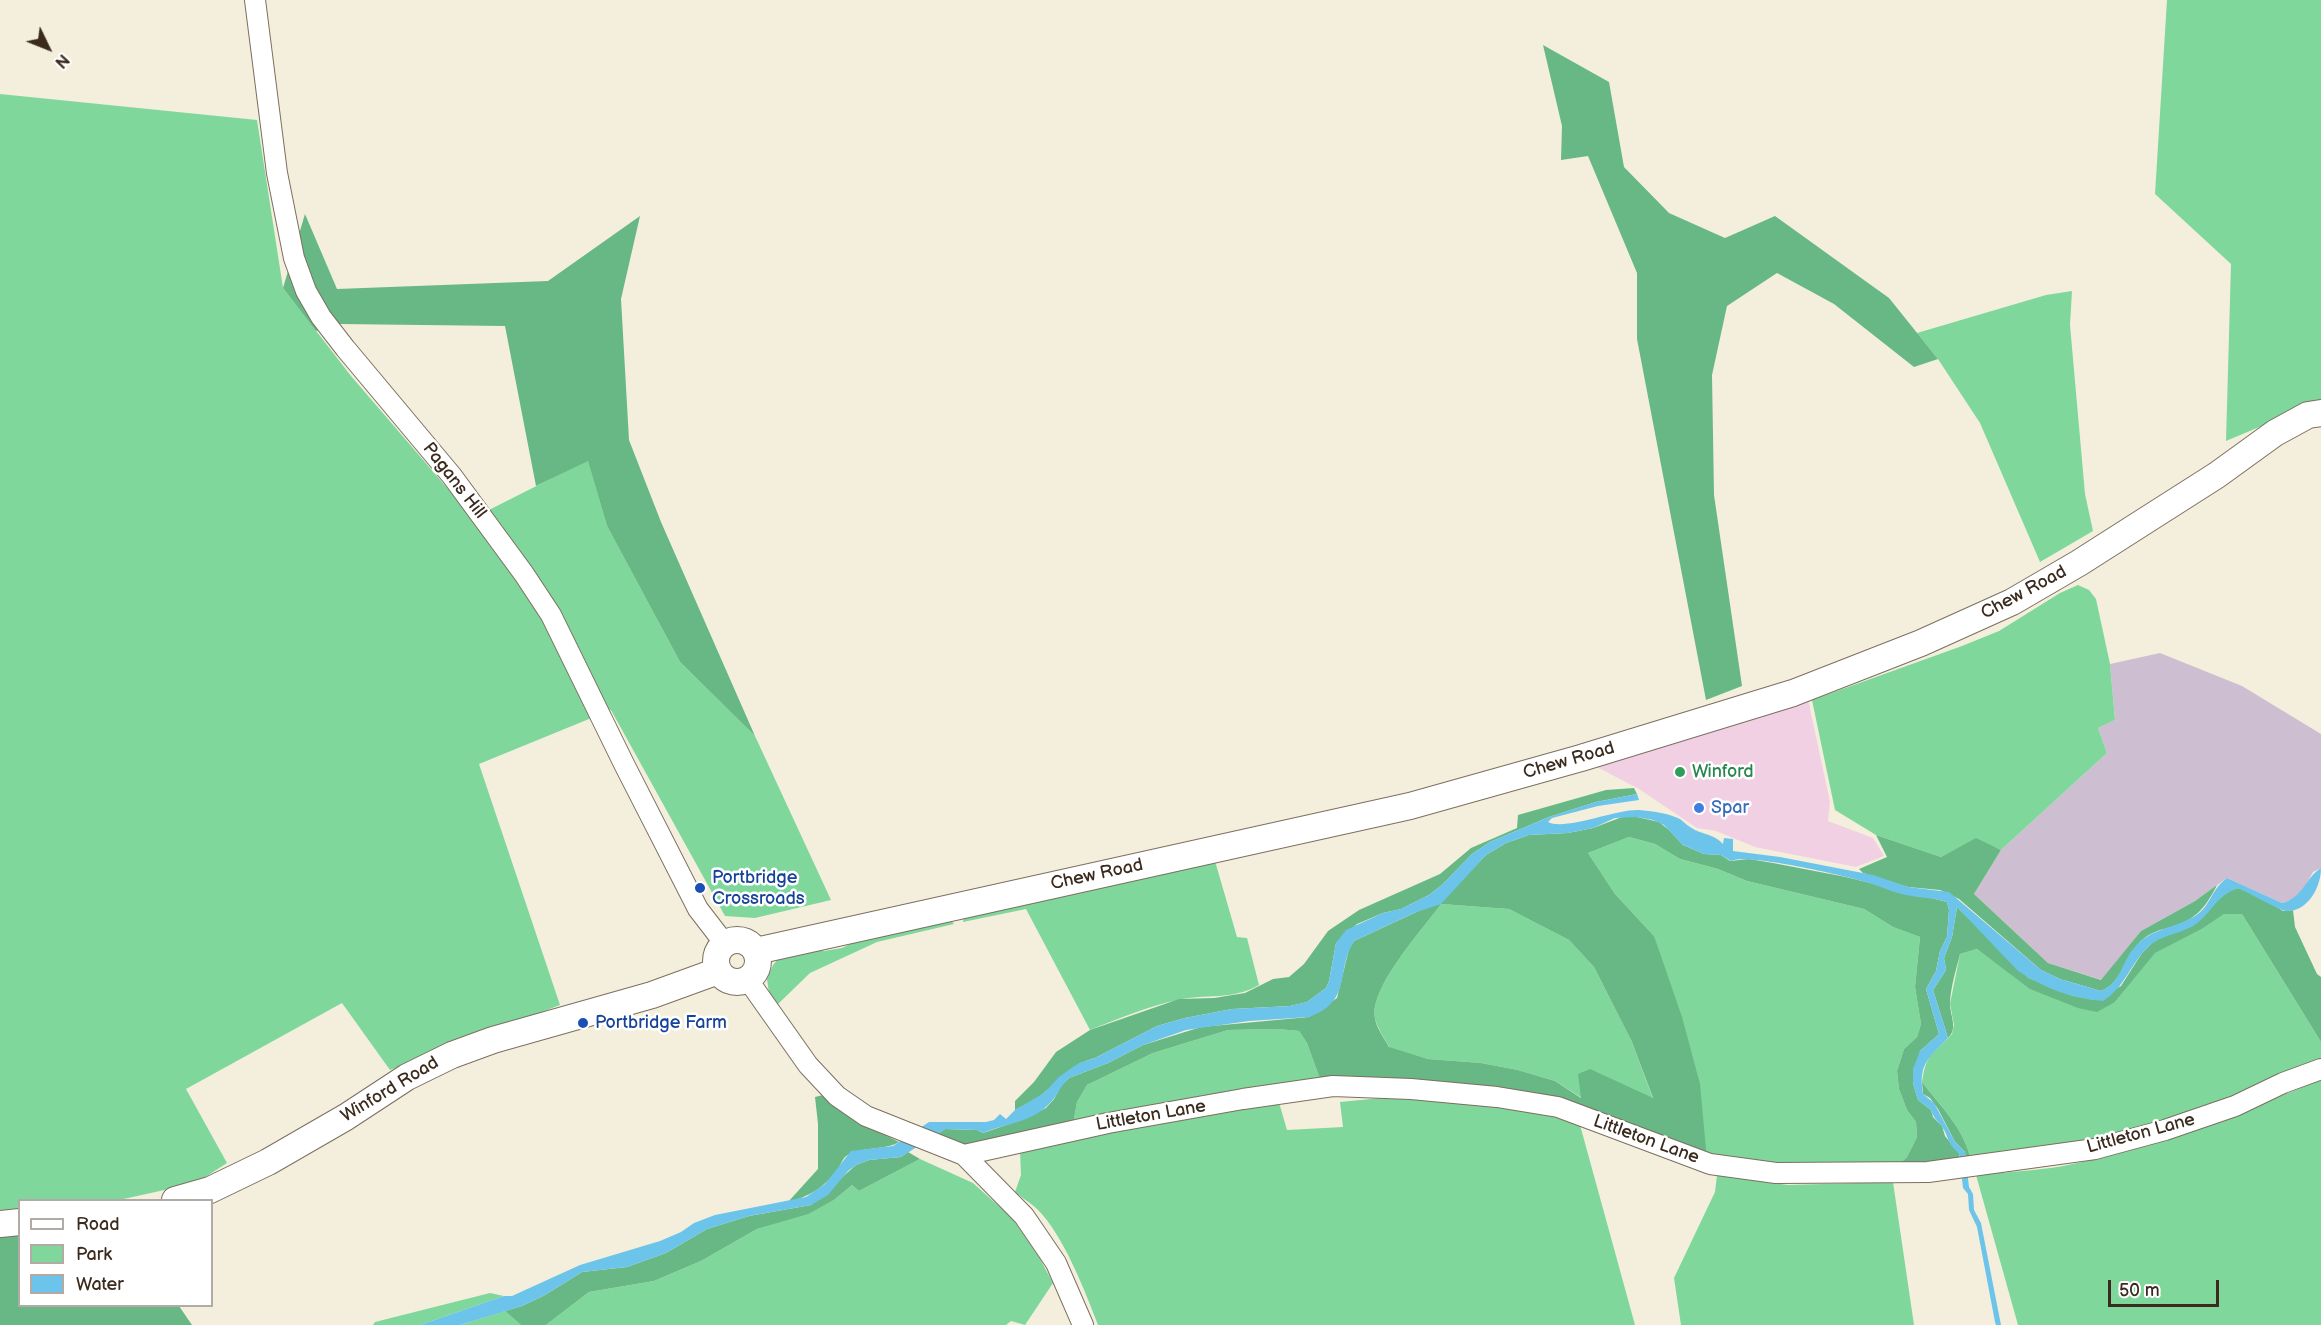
<!DOCTYPE html>
<style>
body{margin:0}
#map{position:relative;width:2321px;height:1325px;overflow:hidden;background:#f4efdc;font-family:"Balsamiq Sans",sans-serif}
canvas{display:block}
.legend{position:absolute;left:18px;top:1199px;width:195px;height:108px;box-sizing:border-box;background:#fff;border:2px solid #b1aaa5;margin:0;padding:8px 10px;list-style:none;font-size:18px;color:#3b2a1e}
.legend li{display:flex;align-items:center;gap:12px;height:30px}
.legend b{width:30px;border:2px solid #b1aaa5}
.north{position:absolute;left:18px;top:18px;width:60px;height:60px;-webkit-text-stroke:4px #fff;paint-order:stroke;rotate:133deg;font-size:16px;font-weight:700;line-height:24px;text-align:center;color:#3b2a1e}
.north::after{content:'';display:block;margin:auto;width:21px;height:27px;background:#3b2a1e;clip-path:polygon(50% 0,100% 100%,50% 72%,0 100%)}
.scale{position:absolute;left:2108px;top:1280px;width:111px;height:27px;box-sizing:border-box;border:3px solid #3b2a1e;border-top:0;padding-left:8px;font-size:18px;line-height:21px;white-space:nowrap;color:#3b2a1e;-webkit-text-stroke:4px #fff;paint-order:stroke}
</style>
<div id="map">
<canvas width="2321" height="1325"></canvas>
<ul class="legend">
<li><b style="height:8px;background:#fff"></b>Road</li>
<li><b style="height:16px;background:#7fd79c"></b>Park</li>
<li><b style="height:16px;background:#6dc4ea"></b>Water</li>
</ul>
<div class="north">N</div>
<div class="scale">50 m</div>
</div>
<script>
const c = document.querySelector('canvas').getContext('2d');
c.lineJoin = 'round';
function fillPath(path, color) {
  c.fillStyle = color;
  c.fill(path, 'evenodd');
}
function strokePath(path, color, width, dash) {
  c.strokeStyle = color;
  c.lineWidth = width;
  c.lineCap = dash ? 'butt' : 'round';
  c.setLineDash(dash || []);
  c.stroke(path);
}
function label(font, color, halo, rows, align = 'center') {
  c.font = font + ' "Balsamiq Sans",sans-serif';
  c.lineWidth = 5;
  c.setLineDash([]);
  c.textBaseline = 'middle';
  c.strokeStyle = halo;
  c.fillStyle = color;
  for (const [text, x, y, turn = 0] of rows) {
    c.save();
    c.translate(x, y);
    c.rotate((+turn || 0) * Math.PI / 180);
    c.textAlign = isNaN(turn) ? turn : align;
    if (halo) c.strokeText(text, 0, 0);
    c.fillText(text, 0, 0);
    c.restore();
  }
}
fillPath(new Path2D(`
 M 1808,699 L 1830,802 L 1828,821 L 1873,838 L 1884,856 L 1856,867 L 1755,847 L 1716,831 L 1697,828 L 1639,789 L 1593,765 Z`), '#f1d0e4');
fillPath(new Path2D(`
 M 2160,653 L 2242,686 L 2321,734 L 2321,868 L 2313,872 L 2304,888 L 2294,899 L 2282,903 L 2227,878 L 2195,901 L 2141,931 L 2102,980 L 2048,963 L 1974,894 L 2001,850 L 2107,753 L 2098,728 L 2115,720 L 2110,664 Z`), '#cebed1');
fillPath(new Path2D(`
 M 2167,0 L 2321,0 L 2321,401 L 2226,441 L 2231,264 L 2155,194 Z
 M 0,94 L 257,120 L 283,288 L 351,376 L 473,518 L 588,460 L 607,526 L 680,662 L 755,736 L 831,900 L 755,918 L 725,916 L 611,710 L 479,764 L 560,1005 L 390,1070 L 342,1003 L 186,1089 L 227,1163 L 196,1183 L 119,1200 L 20,1200 L 19,1210 L 0,1211 Z
 M 2072,291 L 2070,325 L 2085,494 L 2093,531 L 2040,562 L 1980,423 L 1938,359 L 1917,333 L 2046,295 Z
 M 2078,585 L 2089,590 L 2096,599 L 2110,664 L 2115,720 L 2098,728 L 2107,753 L 2001,850 L 1976,839 L 1941,857 L 1876,835 L 1835,810 L 1812,700 L 1962,646 L 1999,631 L 2060,593 Z
 M 1629,837 L 1655,844 L 1680,859 L 1718,869 L 1747,881 L 1864,909 L 1893,927 L 1920,937 L 1915,987 L 1921,1024 L 1917,1037 L 1904,1049 L 1897,1071 L 1899,1089 L 1907,1110 L 1916,1122 L 1917,1137 L 1907,1157 L 1895,1168 L 1799,1169 L 1707,1160 L 1654,936 L 1615,894 L 1588,853 Z
 M 1215,861 L 1237,937 L 1247,938 L 1259,985 C 1231,1001 1207,993 1178,1000 C 1148,1006 1118,1019 1090,1030 L 1026,909 L 963,922 L 964,913 Z
 M 1441,904 L 1509,909 L 1569,940 L 1594,967 L 1632,1042 L 1653,1099 L 1590,1070 L 1582,1098 L 1555,1081 L 1518,1070 L 1481,1063 L 1428,1059 L 1390,1048 C 1385,1039 1377,1028 1375,1018 C 1369,988 1423,929 1441,904 Z
 M 2225,913 L 2242,914 L 2321,1042 L 2321,1059 C 2268,1083 2216,1108 2160,1124 C 2097,1141 2035,1151 1971,1161 C 1965,1129 1941,1107 1922,1082 C 1927,1050 1933,1055 1952,1034 L 1954,1025 L 1950,1004 L 1960,954 L 1977,949 L 2002,967 L 2115,1002 L 2154,953 L 2202,929 Z
 M 949,918 L 954,924 L 877,942 L 810,973 L 777,1005 L 769,993 L 767,979 L 773,965 L 785,951 L 803,946 L 824,951 L 842,948 L 867,936 Z
 M 1278,1029 L 1299,1031 L 1307,1043 L 1320,1079 L 1073,1124 L 1077,1102 L 1087,1085 L 1153,1053 L 1228,1030 Z
 M 2321,1080 L 2321,1325 L 2018,1325 L 1976,1175 C 2005,1172 2035,1171 2063,1166 C 2152,1149 2237,1113 2321,1080 Z
 M 1412,1095 L 1554,1112 L 1580,1125 L 1635,1325 L 1098,1325 C 1085,1291 1063,1234 1037,1209 C 1031,1203 1022,1198 1015,1192 L 1021,1175 L 1020,1150 L 1278,1099 L 1287,1130 L 1343,1127 L 1340,1102 Z
 M 920,1159 L 973,1183 L 1012,1218 L 1039,1257 L 1053,1283 L 1025,1325 L 1011,1321 L 1006,1325 L 546,1325 L 589,1292 L 654,1281 L 701,1261 L 757,1229 L 808,1213 L 834,1200 L 852,1185 L 859,1191 Z
 M 1717,1175 L 1788,1185 L 1893,1182 L 1914,1325 L 1681,1325 L 1674,1278 L 1715,1192 Z
 M 490,1293 L 504,1296 L 420,1325 L 373,1325 L 375,1322 Z
 M 505,1311 L 521,1325 L 460,1325 Z`), '#7fd79c');
fillPath(new Path2D(`
 M 1543,45 L 1609,82 L 1624,167 L 1669,213 L 1725,238 L 1775,216 L 1889,298 L 1938,359 L 1914,367 L 1834,304 L 1777,273 L 1727,306 L 1712,375 L 1714,495 L 1742,686 L 1706,700 L 1637,339 L 1637,273 L 1588,156 L 1561,160 L 1562,126 Z
 M 305,214 L 337,289 L 548,281 L 640,216 L 621,299 L 629,440 L 661,522 L 755,736 L 680,662 L 607,526 L 588,461 L 536,486 L 505,326 L 340,324 L 316,331 L 283,288 Z
 M 1634,788 L 1637,794 L 1596,802 L 1549,817 L 1490,842 L 1472,854 L 1443,884 L 1429,895 L 1401,909 L 1383,913 L 1357,924 L 1336,943 L 1329,981 L 1326,988 L 1307,1002 L 1290,1006 L 1232,1009 L 1185,1018 L 1157,1026 L 1095,1058 C 1071,1064 1061,1079 1044,1093 C 1035,1100 1025,1105 1015,1110 L 1015,1101 L 1034,1082 L 1056,1052 L 1090,1030 L 1179,999 L 1214,998 L 1245,993 L 1273,979 L 1289,977 L 1304,964 L 1328,931 L 1359,910 L 1440,874 L 1471,848 L 1517,828 L 1518,815 L 1606,790 Z
 M 1622,817 L 1637,817 L 1659,822 L 1669,830 L 1683,845 L 1704,854 L 1721,855 L 1730,861 L 1749,859 L 1773,863 L 1846,877 L 1947,902 L 1949,910 L 1947,937 L 1940,951 L 1936,971 L 1926,989 L 1939,1034 L 1920,1051 L 1913,1083 L 1918,1100 L 1931,1110 L 1933,1117 L 1942,1126 L 1945,1136 L 1959,1153 L 1960,1163 L 1895,1168 L 1907,1157 L 1917,1137 L 1916,1122 L 1907,1110 L 1899,1089 L 1897,1071 L 1904,1049 L 1917,1037 L 1921,1024 L 1915,987 L 1920,937 L 1893,927 L 1864,909 L 1747,881 L 1718,869 L 1680,859 L 1655,844 L 1629,837 L 1588,853 L 1615,894 L 1654,936 L 1682,1017 L 1700,1084 L 1707,1160 L 1582,1111 L 1320,1079 L 1307,1043 L 1299,1031 L 1278,1029 L 1228,1030 L 1153,1053 L 1087,1085 L 1077,1102 L 1073,1124 L 964,1150 L 931,1138 L 945,1129 L 977,1130 L 983,1133 L 1024,1119 L 1046,1108 L 1054,1099 L 1061,1086 L 1069,1078 L 1108,1063 L 1143,1045 L 1201,1027 L 1309,1017 L 1337,998 L 1349,949 L 1354,941 L 1425,908 L 1460,882 L 1486,855 L 1506,843 L 1529,835 L 1568,833 L 1593,828 ZM 1441,904 L 1509,909 L 1569,940 L 1594,967 L 1632,1042 L 1653,1098 L 1590,1069 L 1578,1074 L 1581,1098 L 1555,1081 L 1518,1070 L 1481,1063 L 1428,1059 L 1389,1047 C 1385,1039 1376,1028 1375,1018 C 1369,988 1423,929 1441,904 Z
 M 1876,835 L 1941,857 L 1976,838 L 2001,850 L 1974,894 L 2048,963 L 2101,980 L 2141,931 L 2195,901 L 2217,885 C 2207,905 2197,919 2174,926 C 2162,930 2151,931 2141,941 C 2125,956 2122,983 2101,991 L 2060,979 L 2041,970 L 1959,899 L 1940,890 L 1908,887 L 1863,873 L 1859,869 L 1887,857 Z
 M 2238,888 L 2259,896 L 2283,911 L 2293,910 L 2295,927 L 2317,974 L 2321,977 L 2321,1042 L 2242,914 L 2224,914 L 2202,929 L 2155,953 L 2115,1002 L 2097,1012 L 2078,1008 L 2030,989 L 1977,949 L 1960,954 C 1956,970 1951,986 1950,1002 C 1949,1014 1959,1028 1948,1038 L 1933,990 L 1946,970 L 1944,958 L 1952,937 L 1957,907 L 2028,978 L 2072,996 L 2093,1000 L 2121,986 L 2142,953 L 2154,941 L 2200,920 L 2218,900 L 2227,892 Z
 M 1922,1082 C 1941,1107 1965,1129 1971,1161 L 1966,1162 L 1965,1152 L 1955,1142 L 1938,1109 L 1930,1098 L 1923,1094 Z
 M 823,1095 L 853,1119 L 899,1142 C 885,1151 859,1146 845,1157 C 842,1160 840,1166 838,1169 C 825,1187 809,1197 788,1202 L 818,1169 L 818,1124 L 815,1097 Z
 M 908,1152 L 920,1159 L 859,1191 L 852,1185 L 834,1200 L 808,1214 L 757,1229 L 701,1261 L 654,1281 L 589,1292 L 546,1325 L 521,1325 L 505,1311 L 522,1306 L 545,1295 L 582,1272 L 627,1267 L 666,1253 L 707,1229 L 749,1216 L 811,1205 L 856,1165 L 869,1160 L 901,1157 Z
 M 19,1225 L 20,1306 L 179,1306 L 192,1325 L 0,1325 L 0,1227 Z`), '#67b884');
fillPath(new Path2D(`
 M 1637,794 L 1639,800 L 1598,806 L 1552,818 L 1548,822 C 1565,831 1616,809 1639,810 C 1652,811 1668,813 1680,819 C 1685,823 1689,827 1695,830 C 1706,835 1715,835 1723,844 L 1724,838 L 1733,839 L 1733,851 L 1780,857 L 1873,875 L 1908,887 L 1949,892 L 2041,970 L 2060,979 L 2101,991 C 2121,983 2121,963 2134,948 C 2150,928 2174,929 2195,916 C 2211,906 2211,889 2227,878 L 2282,903 C 2303,898 2305,878 2321,868 C 2321,887 2308,912 2286,911 C 2281,911 2247,892 2238,888 C 2214,897 2212,914 2193,926 C 2177,935 2160,935 2147,948 C 2130,965 2125,987 2103,1001 C 2073,999 2044,988 2018,971 L 1957,907 L 1952,937 L 1944,958 L 1946,970 L 1933,990 L 1948,1038 C 1929,1057 1918,1064 1923,1094 L 1934,1103 L 1955,1142 L 1965,1152 L 1969,1187 L 1973,1194 L 1974,1210 L 1981,1223 L 2001,1325 L 1996,1325 L 1995,1322 L 1977,1227 L 1969,1210 L 1968,1194 L 1963,1188 L 1959,1153 C 1946,1143 1950,1138 1942,1127 C 1938,1120 1933,1118 1931,1110 L 1918,1100 L 1913,1083 L 1913,1069 L 1920,1051 L 1939,1034 L 1926,989 L 1936,971 L 1940,951 L 1947,937 L 1949,910 L 1947,902 C 1932,897 1916,898 1902,894 C 1888,891 1876,884 1862,881 C 1841,875 1746,853 1731,861 L 1721,855 L 1704,854 L 1683,845 L 1664,825 L 1653,820 L 1637,817 L 1615,818 L 1593,828 L 1568,833 L 1529,835 L 1506,843 L 1486,855 L 1441,904 L 1414,913 L 1354,941 C 1335,972 1353,1001 1309,1017 L 1249,1021 L 1186,1030 L 1143,1045 L 1108,1063 L 1069,1078 C 1060,1086 1057,1097 1048,1105 C 1030,1123 1006,1123 983,1133 L 977,1130 L 945,1129 L 901,1157 L 869,1160 L 856,1165 L 848,1171 L 828,1195 L 811,1205 L 749,1216 L 707,1229 L 666,1253 L 627,1267 L 582,1272 L 545,1295 L 522,1306 L 460,1325 L 420,1325 L 504,1296 L 512,1296 L 580,1265 L 660,1241 L 681,1232 L 694,1223 L 715,1215 L 806,1197 L 825,1184 L 851,1151 L 893,1146 L 929,1122 L 986,1122 L 994,1120 L 1000,1114 L 1006,1119 L 1015,1110 L 1044,1093 L 1059,1077 L 1079,1063 L 1095,1058 L 1157,1026 L 1185,1018 L 1232,1009 L 1290,1006 L 1307,1002 L 1326,988 L 1329,981 L 1336,943 L 1346,930 L 1383,913 L 1401,909 L 1429,895 L 1443,884 L 1472,854 L 1490,842 L 1549,817 L 1596,802 Z`), '#6dc4ea');
const minor = new Path2D(`
 M 255,0 L 277,173 L 294,258 L 306,291 L 321,317 L 345,348 L 452,476 L 524,574 L 551,615 L 624,764 L 698,909 L 725,944
 M 748,980 L 808,1065 L 837,1096 L 866,1116 L 964,1155 L 1024,1216 L 1056,1263 L 1083,1325
 M 964,1155 L 1108,1123 L 1243,1099 L 1333,1086 L 1411,1089 L 1497,1097 L 1558,1107 L 1710,1164 L 1776,1173 L 1928,1172 L 2095,1149 L 2165,1130 L 2235,1106 L 2283,1083 L 2321,1069`);
const major = new Path2D(`
 M716 961a21 21 0 1 1 42 0a21 21 0 1 1-42 0Z
 M 756,951 L 1410,806 L 1581,758 L 1793,693 L 1921,643 L 2012,602 L 2079,563 L 2217,475 L 2275,433 L 2308,415 L 2321,413
 M 175,1200 L 210,1190 L 268,1162 L 346,1117 L 407,1077 L 452,1055 L 493,1040 L 652,995 L 718,971
 M 0,1224 L 20,1222`);
strokePath(minor, '#7c6f60', 22);
strokePath(major, '#7c6f60', 28);
strokePath(minor, '#fff', 20);
strokePath(major, '#fff', 26);
for (const [x, y, r, color] of [
 [1680,772,6,"#2e9e5b"],
 [1699,808,6,"#3f7fe0"],
 [700,888,6,"#1a4fb4"],
 [583,1023,6,"#1a4fb4"]
]) {
  const dot = new Path2D();
  dot.arc(x, y, r, 0, 2 * Math.PI);
  c.fillStyle = color;
  c.fill(dot);
  strokePath(dot, '#fff', 2);
}
label('18px', '#3b2a1e', '#fff', [
 ["Pagans Hill",454,481,52],
 ["Chew Road",2024,593,-28],
 ["Chew Road",1569,761,-16],
 ["Chew Road",1097,875,-12],
 ["Winford Road",390,1090,-31],
 ["Littleton Lane",1151,1116,-10],
 ["Littleton Lane",2141,1134,-15],
 ["Littleton Lane",1646,1140,20]
]);
label('18px', '#27864d', '#fff', [
 ["Winford",1692,772]
], 'left');
label('18px', '#366cbe', '#fff', [
 ["Spar",1711,808]
], 'left');
label('18px', '#164399', '#fff', [
 ["Portbridge",712,878],
 ["Crossroads",712,899],
 ["Portbridge Farm",595,1023]
], 'left');
</script>
